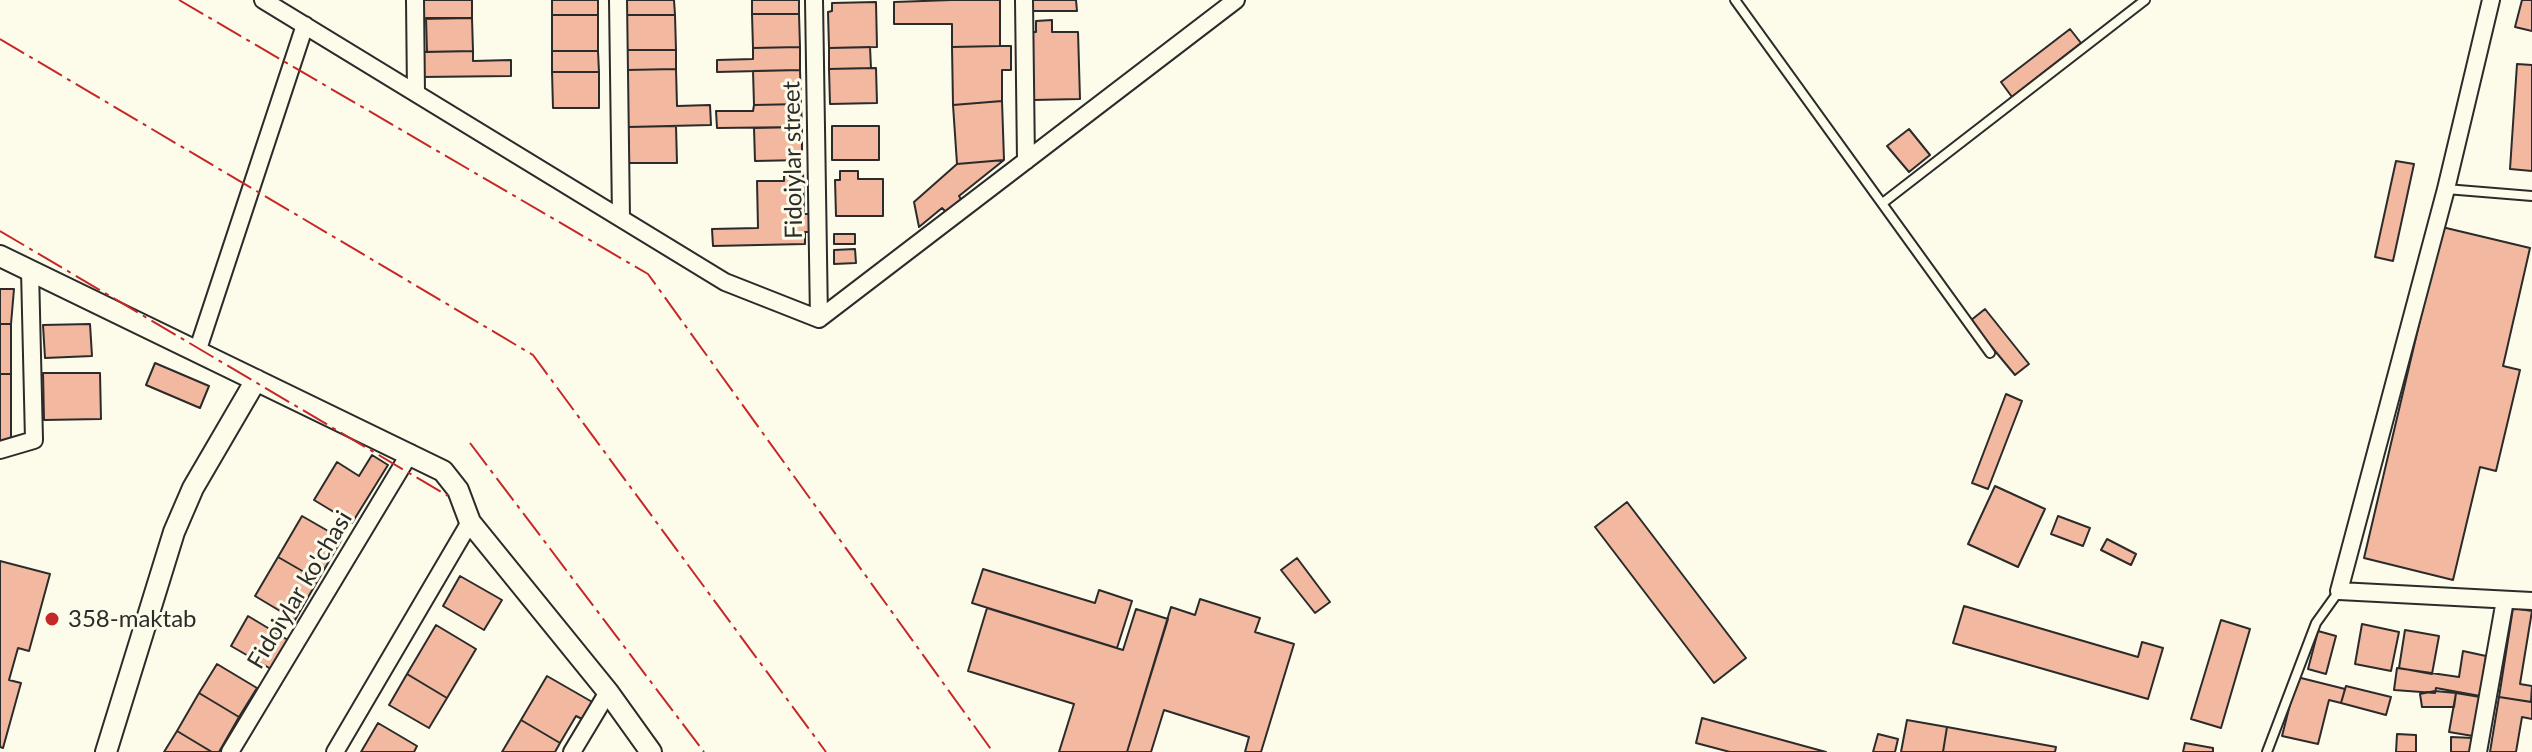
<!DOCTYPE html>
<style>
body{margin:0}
canvas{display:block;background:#fdfbea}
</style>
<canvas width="2532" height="752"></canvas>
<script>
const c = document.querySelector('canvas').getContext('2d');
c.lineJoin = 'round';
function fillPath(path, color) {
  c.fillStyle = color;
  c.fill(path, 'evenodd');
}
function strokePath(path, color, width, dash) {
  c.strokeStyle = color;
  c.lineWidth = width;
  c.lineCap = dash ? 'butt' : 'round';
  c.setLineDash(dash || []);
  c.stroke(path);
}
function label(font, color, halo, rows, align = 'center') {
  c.font = font + ' Lato,sans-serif';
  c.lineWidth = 6;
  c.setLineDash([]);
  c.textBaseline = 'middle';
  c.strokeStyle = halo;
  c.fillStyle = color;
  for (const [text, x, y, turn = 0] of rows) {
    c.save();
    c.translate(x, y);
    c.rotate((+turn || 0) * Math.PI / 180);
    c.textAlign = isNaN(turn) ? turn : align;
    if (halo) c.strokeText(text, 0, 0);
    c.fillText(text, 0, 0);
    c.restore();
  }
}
const building = new Path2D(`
 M 420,0 L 472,0 L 472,18 L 420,19 Z
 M 552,0 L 598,0 L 598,15 L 552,15 Z
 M 626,0 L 674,0 L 675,15 L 626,15 Z
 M 752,0 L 799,0 L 799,14 L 752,14 Z
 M 952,0 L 1000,0 L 1000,46 L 952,47 L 952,24 L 894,24 L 894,2 Z
 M 1030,0 L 1076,0 L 1077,11 L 1030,11 Z
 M 2522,0 L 2532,0 L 2532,31 L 2515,27 Z
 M 876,2 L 877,47 L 829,48 L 828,12 L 832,11 L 832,3 Z
 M 752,14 L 799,14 L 800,47 L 753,48 Z
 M 552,15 L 598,15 L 598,51 L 552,51 Z
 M 626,15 L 675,15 L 676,50 L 627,50 Z
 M 426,18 L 472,18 L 473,51 L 427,52 Z
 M 1052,20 L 1052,32 L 1078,32 L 1080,99 L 1033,100 L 1031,32 L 1036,32 L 1036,21 Z
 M 2070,29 L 2081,43 L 2012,97 L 2001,82 Z
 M 1000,46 L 1011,46 L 1011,70 L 1002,70 L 1002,101 L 953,105 L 952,47 Z
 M 800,47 L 800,70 L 717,72 L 717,60 L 753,59 L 753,48 Z
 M 870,47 L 871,68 L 829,69 L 829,48 Z
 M 627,50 L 676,50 L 676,69 L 627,70 Z
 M 473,51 L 473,61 L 511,60 L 511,76 L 421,77 L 420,52 Z
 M 552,51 L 598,51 L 599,72 L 552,72 Z
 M 2517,64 L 2532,65 L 2532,171 L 2510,169 Z
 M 876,68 L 877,103 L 830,104 L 829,69 Z
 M 676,69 L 677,106 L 710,105 L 711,125 L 628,127 L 627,70 Z
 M 800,70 L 801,104 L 754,105 L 753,71 Z
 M 552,72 L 599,72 L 599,108 L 553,108 Z
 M 1002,101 L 1004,160 L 957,164 L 953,105 Z
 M 801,104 L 802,127 L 717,128 L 716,111 L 753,111 L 754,105 Z
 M 676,126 L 677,163 L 629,163 L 628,127 Z
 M 832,126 L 879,126 L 879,160 L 832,160 Z
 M 802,127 L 802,160 L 755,161 L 754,128 Z
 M 1909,129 L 1930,155 L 1909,172 L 1887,146 Z
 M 1004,160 L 959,196 L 962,201 L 947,213 L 942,208 L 919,227 L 914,202 L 957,164 Z
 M 2396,161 L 2414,164 L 2393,261 L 2375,257 Z
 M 840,171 L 858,171 L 858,179 L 883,179 L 883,216 L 836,216 L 835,180 L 840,180 Z
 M 784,172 L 803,172 L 804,214 L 810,214 L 811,232 L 805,232 L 805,244 L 713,246 L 712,229 L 758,228 L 757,181 L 784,181 Z
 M 2442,227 L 2530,248 L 2503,366 L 2520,370 L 2496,471 L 2480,467 L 2453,580 L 2364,558 Z
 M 834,234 L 855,234 L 855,244 L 834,244 Z
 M 855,249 L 856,263 L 834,264 L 834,250 Z
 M 0,289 L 14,289 L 11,324 L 0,324 Z
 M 1985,309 L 2029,364 L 2015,375 L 1970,321 Z
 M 0,324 L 11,324 L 11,374 L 0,374 Z
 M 90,324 L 92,356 L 45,358 L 43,325 Z
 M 155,363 L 209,386 L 200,408 L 146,385 Z
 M 43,373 L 100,373 L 101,419 L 44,420 Z
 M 0,374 L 11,374 L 11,443 L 0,443 Z
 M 2006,394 L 2022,401 L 1988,489 L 1972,483 Z
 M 372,455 L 388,465 L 352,523 L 314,500 L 337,462 L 359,476 Z
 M 1995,486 L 2045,509 L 2018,567 L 1968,544 Z
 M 1627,502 L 1746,658 L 1714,683 L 1595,527 Z
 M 302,516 L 342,539 L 318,580 L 278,557 Z
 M 2058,516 L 2090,528 L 2083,546 L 2051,534 Z
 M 2107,539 L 2136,554 L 2131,565 L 2101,550 Z
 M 278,557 L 318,580 L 295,620 L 255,596 Z
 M 1297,558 L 1330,602 L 1315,613 L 1281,570 Z
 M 0,561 L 50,574 L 29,651 L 18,648 L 9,680 L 21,683 L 3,748 L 0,747 Z
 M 983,569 L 1095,603 L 1099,590 L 1132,601 L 1117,648 L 972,603 Z
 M 460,576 L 502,600 L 484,630 L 443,606 Z
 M 1200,599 L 1260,618 L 1255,632 L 1294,644 L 1261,752 L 1245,752 L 1249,737 L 1164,710 L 1151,752 L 1127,752 L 1171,607 L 1195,615 Z
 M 1964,606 L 2138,657 L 2142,642 L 2163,648 L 2148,699 L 1953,643 Z
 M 987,608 L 1123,650 L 1136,609 L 1168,619 L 1127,752 L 1059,752 L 1074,704 L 968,671 Z
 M 2513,608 L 2532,611 L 2520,684 L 2532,686 L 2531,702 L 2499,697 Z
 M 248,616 L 288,640 L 271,669 L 231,646 Z
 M 2221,620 L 2250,629 L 2221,728 L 2191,719 Z
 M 2362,624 L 2399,632 L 2391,671 L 2355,664 Z
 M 436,625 L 476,649 L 447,698 L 407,674 Z
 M 2405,630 L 2439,636 L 2432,674 L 2399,668 Z
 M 2318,631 L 2336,636 L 2326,674 L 2308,669 Z
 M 2463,651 L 2486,656 L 2480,696 L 2436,688 L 2435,693 L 2394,690 L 2397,668 L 2459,677 Z
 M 217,664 L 257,688 L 239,717 L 199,693 Z
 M 407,674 L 447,698 L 429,728 L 389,705 Z
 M 547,676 L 594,703 L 584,720 L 576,716 L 560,743 L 521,720 Z
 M 2297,677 L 2345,689 L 2341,703 L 2329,700 L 2318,744 L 2282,736 Z
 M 2346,686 L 2391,697 L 2386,715 L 2341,703 Z
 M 2435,691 L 2456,693 L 2454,707 L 2422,707 L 2420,694 Z
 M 199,693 L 239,717 L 219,752 L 212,752 L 177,731 Z
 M 2456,693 L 2480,697 L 2473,736 L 2449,732 Z
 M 2499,697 L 2532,702 L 2532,719 L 2522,717 L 2516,752 L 2490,752 Z
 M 1702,718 L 1826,752 L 1730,752 L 1696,743 Z
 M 521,720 L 560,743 L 555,752 L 502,752 Z
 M 1907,720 L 1947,727 L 1943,752 L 1901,752 Z
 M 378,723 L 417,746 L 414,752 L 361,752 Z
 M 1947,727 L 2056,747 L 2055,752 L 1943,752 Z
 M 177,731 L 212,752 L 164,752 Z
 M 1878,734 L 1898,739 L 1895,752 L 1873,752 Z
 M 2397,734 L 2416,735 L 2416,752 L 2396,752 Z
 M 2451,737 L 2473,738 L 2473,752 L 2451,752 Z
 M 2185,743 L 2213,748 L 2213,752 L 2183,752 Z`);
fillPath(building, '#f2b8a0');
strokePath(building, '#2b2b2b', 2);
const service = new Path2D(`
 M 1735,0 L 1990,353
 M 2446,189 L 2532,196
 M 1884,202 L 2145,0
 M 2267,752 L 2316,623 L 2339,591`);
const minor = new Path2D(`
 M 263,0 L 725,282 L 819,319
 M 415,0 L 416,93
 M 618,0 L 621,217
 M 814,0 L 819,319
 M 1024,0 L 1026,161
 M 2491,0 L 2446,189 L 2339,591 L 2532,601
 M 819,319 L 1236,0
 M 197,352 L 305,25
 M 0,450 L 34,440 L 30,270
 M 230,752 L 410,453
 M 335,752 L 470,522
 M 572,752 L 608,692
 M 2478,752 L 2505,600`);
const tertiary = new Path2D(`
 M 0,256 L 443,471 L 458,490 L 470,522 L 608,692 L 651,752
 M 106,752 L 174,532 L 193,488 L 256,380`);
strokePath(service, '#2b2b2b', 12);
strokePath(minor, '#2b2b2b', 20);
strokePath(tertiary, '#2b2b2b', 24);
strokePath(service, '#fdfbea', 8);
strokePath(minor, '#fdfbea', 16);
strokePath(tertiary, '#fdfbea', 20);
strokePath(new Path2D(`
 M 179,0 L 648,274 L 993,752
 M 0,39 L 533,355 L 826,752
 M 0,231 L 448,496
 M 470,443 L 704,752`), '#c62828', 2, [28, 6, 4, 6]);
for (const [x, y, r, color] of [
 [52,619,8,"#c62828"]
]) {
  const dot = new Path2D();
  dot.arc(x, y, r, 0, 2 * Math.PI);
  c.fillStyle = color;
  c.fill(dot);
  strokePath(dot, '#fdfbea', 3);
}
label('24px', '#2b2b2b', '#fdfbea', [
 ["Fidoiylar street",793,160,-91],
 ["Fidoiylar ko'chasi",300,590,-59]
]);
label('24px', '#2b2b2b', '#fdfbea', [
 ["358-maktab",68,619]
], 'left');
</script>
